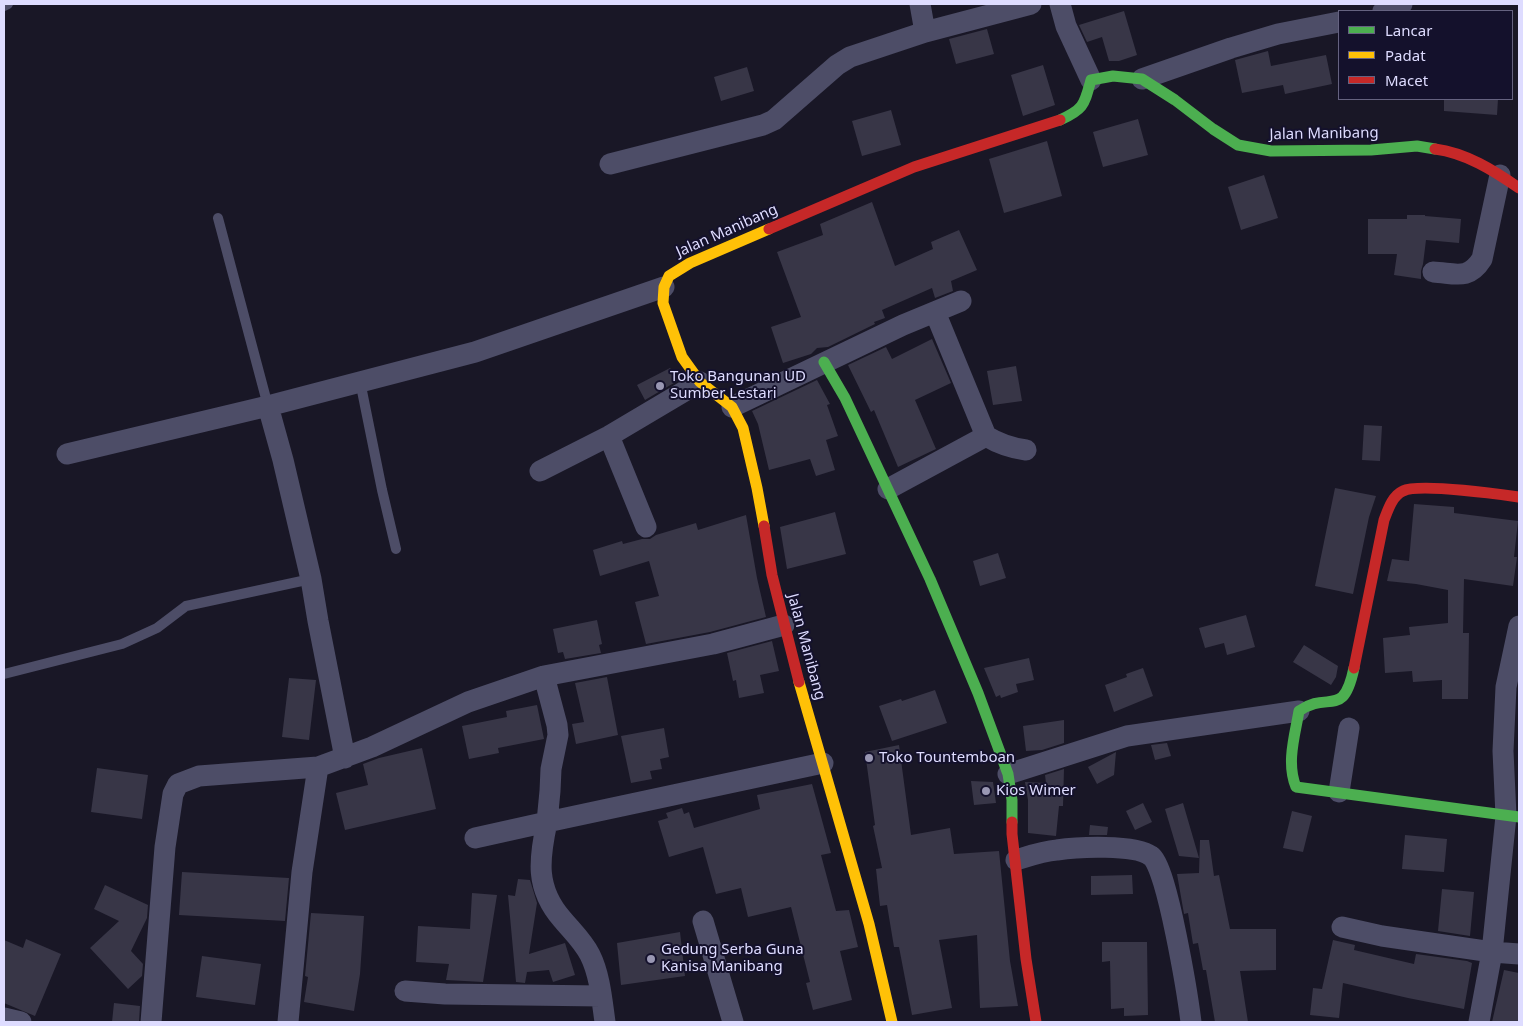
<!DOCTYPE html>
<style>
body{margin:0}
#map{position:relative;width:1523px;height:1026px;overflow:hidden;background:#191726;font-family:"Noto Sans",sans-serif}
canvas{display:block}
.frame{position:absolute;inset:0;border:5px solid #dedcff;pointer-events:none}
.legend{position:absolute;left:1338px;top:10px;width:175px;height:90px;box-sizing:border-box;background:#14112c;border:1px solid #656280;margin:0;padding:6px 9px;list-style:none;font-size:15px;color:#dedcff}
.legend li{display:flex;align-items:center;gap:10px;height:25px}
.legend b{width:25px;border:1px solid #656280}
</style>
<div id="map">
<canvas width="1523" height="1026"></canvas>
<div class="frame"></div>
<ul class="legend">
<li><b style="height:6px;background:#4caf50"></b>Lancar</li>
<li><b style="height:6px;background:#ffc107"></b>Padat</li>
<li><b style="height:6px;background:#c62828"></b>Macet</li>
</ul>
</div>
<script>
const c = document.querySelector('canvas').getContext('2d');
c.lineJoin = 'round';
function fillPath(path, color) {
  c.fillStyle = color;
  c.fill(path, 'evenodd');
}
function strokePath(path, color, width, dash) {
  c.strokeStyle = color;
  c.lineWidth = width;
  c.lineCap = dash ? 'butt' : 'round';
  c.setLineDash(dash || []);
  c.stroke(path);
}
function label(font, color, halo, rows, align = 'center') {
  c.font = font + ' "Noto Sans",sans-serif';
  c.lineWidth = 4;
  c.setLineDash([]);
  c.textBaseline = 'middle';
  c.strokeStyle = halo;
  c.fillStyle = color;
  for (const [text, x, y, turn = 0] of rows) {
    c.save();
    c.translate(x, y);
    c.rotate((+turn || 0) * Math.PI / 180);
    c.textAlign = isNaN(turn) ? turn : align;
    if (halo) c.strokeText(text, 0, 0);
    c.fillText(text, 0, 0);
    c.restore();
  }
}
fillPath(new Path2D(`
 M 1124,11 L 1137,55 L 1119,61 L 1109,61 L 1102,37 L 1087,42 L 1079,25 Z
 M 987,29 L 994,54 L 956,64 L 949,39 Z
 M 1268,51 L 1271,66 L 1326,55 L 1332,84 L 1285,94 L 1283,85 L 1242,93 L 1235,60 Z
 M 1043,65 L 1055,105 L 1023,116 L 1011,75 Z
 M 747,67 L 754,91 L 721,101 L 714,77 Z
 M 1444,99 L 1498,99 L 1497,115 L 1444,111 Z
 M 891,110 L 901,145 L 862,156 L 852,121 Z
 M 1138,119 L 1148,155 L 1103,167 L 1093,132 Z
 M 1047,141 L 1062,196 L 1004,213 L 989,159 Z
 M 1264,175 L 1278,218 L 1241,230 L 1228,187 Z
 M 872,202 L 895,266 L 933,249 L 931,242 L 959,230 L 977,270 L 951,281 L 953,291 L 935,298 L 932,288 L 882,310 L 885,318 L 874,322 L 875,324 L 828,347 L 817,348 L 811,354 L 783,363 L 771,327 L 801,317 L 777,252 L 823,235 L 820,224 Z
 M 1407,215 L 1425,215 L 1425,216 L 1461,219 L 1459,243 L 1426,240 L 1423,264 L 1421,271 L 1421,279 L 1394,275 L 1397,254 L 1368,254 L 1368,219 L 1407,219 Z
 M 932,339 L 951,383 L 915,400 L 936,449 L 898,467 L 874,410 L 871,412 L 848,365 L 886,347 L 892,359 Z
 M 1016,366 L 1022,401 L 993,405 L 987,371 Z
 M 670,368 L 679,380 L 645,400 L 637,385 Z
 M 817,380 L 830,404 L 827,405 L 838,436 L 826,440 L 835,470 L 816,476 L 810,459 L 769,470 L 758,424 L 752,411 Z
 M 1364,425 L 1382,426 L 1380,461 L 1362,460 Z
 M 1335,488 L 1376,496 L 1369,517 L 1353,594 L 1315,586 Z
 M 1414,504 L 1454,507 L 1454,513 L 1518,521 L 1514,557 L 1517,557 L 1513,586 L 1464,579 L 1463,633 L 1469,633 L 1468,699 L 1442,699 L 1442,680 L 1413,682 L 1412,671 L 1385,673 L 1383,638 L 1410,635 L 1409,627 L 1448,623 L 1448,590 L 1416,584 L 1387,581 L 1392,559 L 1409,561 Z
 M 835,512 L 846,554 L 787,569 L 780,527 Z
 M 746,515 L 757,578 L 766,617 L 710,632 L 646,644 L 635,602 L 659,596 L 649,561 L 600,576 L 593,550 L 622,541 L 623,544 L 642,539 L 650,539 L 656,535 L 696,523 L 698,530 Z
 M 998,553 L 1006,578 L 980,586 L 973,561 Z
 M 1246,615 L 1255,647 L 1227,655 L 1224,643 L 1205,648 L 1199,628 Z
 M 597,620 L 602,644 L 599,645 L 601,653 L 565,659 L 563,652 L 558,653 L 553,629 Z
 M 772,641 L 779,671 L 760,675 L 764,693 L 739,698 L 736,680 L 733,681 L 727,653 Z
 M 1304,645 L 1338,666 L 1336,677 L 1331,685 L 1293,662 Z
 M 1029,658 L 1034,680 L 1016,684 L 1018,692 L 1001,698 L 1000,695 L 996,697 L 984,668 Z
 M 1143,668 L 1153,696 L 1114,712 L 1105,685 L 1127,677 L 1126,674 Z
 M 607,677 L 618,735 L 576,744 L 572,724 L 584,722 L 575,683 Z
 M 289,678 L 316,680 L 309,740 L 282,737 Z
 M 935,690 L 947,723 L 892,741 L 879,706 L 901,699 L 902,701 Z
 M 537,705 L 544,739 L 498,748 L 499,753 L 469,759 L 462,726 L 507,717 L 506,711 Z
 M 1064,720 L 1064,743 L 1042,750 L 1026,751 L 1023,726 Z
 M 664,728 L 669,757 L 660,759 L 662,769 L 650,771 L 652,779 L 631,783 L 621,736 Z
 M 1167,743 L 1171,756 L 1155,760 L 1151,745 Z
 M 899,745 L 911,835 L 950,828 L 954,854 L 999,851 L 1010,961 L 1018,1006 L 980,1008 L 977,935 L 939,940 L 952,1008 L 912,1015 L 899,947 L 894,947 L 887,905 L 880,906 L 876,869 L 882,868 L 873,826 L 875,825 L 865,752 Z
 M 422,748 L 436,809 L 345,830 L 336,793 L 368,785 L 363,764 L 379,758 Z
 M 1116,752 L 1114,775 L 1097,784 L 1088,767 Z
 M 97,768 L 148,775 L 142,819 L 91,812 Z
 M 1064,769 L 1063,806 L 1059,806 L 1056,836 L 1028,833 L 1028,800 L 1025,782 L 1046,783 L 1045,775 Z
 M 971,781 L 993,782 L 996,803 L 974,805 Z
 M 812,784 L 831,853 L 821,855 L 836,911 L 849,910 L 858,947 L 840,951 L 852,1000 L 813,1010 L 806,983 L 810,982 L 791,907 L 748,917 L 741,888 L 716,894 L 703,847 L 669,857 L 658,821 L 668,818 L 666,813 L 682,808 L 684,814 L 689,812 L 694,828 L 760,809 L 757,795 Z
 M 1143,803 L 1152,822 L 1135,830 L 1126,811 Z
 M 1183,803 L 1199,858 L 1179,856 L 1165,809 Z
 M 1292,811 L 1312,816 L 1303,852 L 1283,848 Z
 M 1090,825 L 1108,827 L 1107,835 L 1089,835 Z
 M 1405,835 L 1447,839 L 1444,872 L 1402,869 Z
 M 1200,840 L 1209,840 L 1214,876 L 1219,875 L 1230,929 L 1276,929 L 1276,970 L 1240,971 L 1248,1022 L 1215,1022 L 1206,970 L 1203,970 L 1198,943 L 1193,944 L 1188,913 L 1184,914 L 1177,874 L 1199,873 Z
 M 182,872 L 289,878 L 285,921 L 179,915 Z
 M 1132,875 L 1133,894 L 1091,895 L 1091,876 Z
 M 518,879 L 530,880 L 537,903 L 529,954 L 565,943 L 575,975 L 553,982 L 549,970 L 527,972 L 525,983 L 516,982 L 508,895 L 515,896 Z
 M 105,885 L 148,905 L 147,918 L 131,951 L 143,964 L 142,976 L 128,989 L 90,948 L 119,921 L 94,909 Z
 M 1442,889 L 1474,892 L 1470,936 L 1438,931 Z
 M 472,893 L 497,895 L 483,982 L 446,980 L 449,964 L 416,962 L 418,926 L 470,929 Z
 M 311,913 L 364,916 L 360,974 L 354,1011 L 304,1002 L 308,977 L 305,976 Z
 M 680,932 L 685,976 L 621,985 L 617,943 Z
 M 26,939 L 61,954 L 35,1016 L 4,1003 L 4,940 L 23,948 Z
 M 1333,940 L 1355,945 L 1354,950 L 1414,964 L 1416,954 L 1467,961 L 1472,963 L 1464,1009 L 1408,998 L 1343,983 L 1339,1018 L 1310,1015 L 1313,988 L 1322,989 Z
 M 1102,942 L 1147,942 L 1148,1015 L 1124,1016 L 1124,1008 L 1111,1009 L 1110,961 L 1102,962 Z
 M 202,956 L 261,964 L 255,1005 L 196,997 Z
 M 1504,970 L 1519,973 L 1519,1022 L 1492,1022 Z
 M 114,1003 L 140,1006 L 139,1022 L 112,1022 Z`), '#383647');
strokePath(new Path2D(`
 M 4,6 L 8,4
 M 218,218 L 268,406
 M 360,381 L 382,490 L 396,549
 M 4,674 L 122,644 L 157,628 L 186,606 L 311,579`), '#4d4d67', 10);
strokePath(new Path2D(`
 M 920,4 L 925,32
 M 1060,4 L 1066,26 L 1091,80
 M 1383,11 L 1402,4
 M 1142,79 L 1231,48 L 1278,34 L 1339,22
 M 610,164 L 763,125 L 774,120 L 837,65 L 850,57 L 925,32 L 1031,4
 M 1433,272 C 1455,273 1468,281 1482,259 L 1500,175
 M 935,312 L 986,436
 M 268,406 L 283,460 L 311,579 L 318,621 L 345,758
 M 732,407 L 903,325 L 961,301
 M 609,436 L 646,527
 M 67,454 L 268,406 L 475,352 L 664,287
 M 540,471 L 609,436 L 700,382
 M 888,489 L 986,436 C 999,444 1011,448 1026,450
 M 784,625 L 713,644 L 544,676 L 557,725 L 558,735 L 551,769 L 550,791 L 547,822 L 823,763
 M 1008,774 L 1127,736 L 1299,711
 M 1339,792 L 1349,728
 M 475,838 L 547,822 C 539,859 535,888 562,919 C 572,931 583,941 590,955 C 600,975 602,1001 605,1022
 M 1016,860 C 1029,856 1043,851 1057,850 C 1077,847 1135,844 1151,856 C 1167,866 1188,998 1191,1022
 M 703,921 L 733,1022
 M 1342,927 L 1382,936 L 1492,952 L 1506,816 L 1503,751 L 1506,687 L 1519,626
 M 405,991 L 445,994 L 601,996
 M 4,1018 L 21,1022
 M 151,1022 L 165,847 L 173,794 L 178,784 L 199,776 L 318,767
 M 288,1022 L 302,872 L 318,767 L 372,747 L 468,702 L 544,676
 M 1479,1022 L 1492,952 L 1519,954`), '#4d4d67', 21);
strokePath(new Path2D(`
 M 1060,120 C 1084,109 1084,105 1091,80 L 1113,76 L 1142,79 L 1175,100 L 1213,129 L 1238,145 L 1271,151 L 1371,150 L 1417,146 L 1435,149
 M 824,362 L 845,398 L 930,579 L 978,693 L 1008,774 L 1012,800 L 1012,822
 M 1354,668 C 1343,720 1329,690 1299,711 C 1295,735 1286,763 1296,787 L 1519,817`), '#4caf50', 11);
strokePath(new Path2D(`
 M 764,526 L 757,488 L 743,428 L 732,407 L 700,382 L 682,357 L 663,303 L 664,287 L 669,276 L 690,263 L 769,229
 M 799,682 L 869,924 L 892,1022`), '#ffc107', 11);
strokePath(new Path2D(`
 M 1435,149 C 1466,153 1493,170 1519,188
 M 769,229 L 914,167 L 1060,120
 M 764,526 L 772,575 L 799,682
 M 1354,668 L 1384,520 C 1388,510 1392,496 1403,491 C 1419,483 1497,494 1519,497
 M 1012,822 L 1012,834 L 1026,959 L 1036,1022`), '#c62828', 11);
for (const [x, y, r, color] of [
 [660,386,5,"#9997b3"],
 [869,758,5,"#9997b3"],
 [986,791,5,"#9997b3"],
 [651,959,5,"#9997b3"]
]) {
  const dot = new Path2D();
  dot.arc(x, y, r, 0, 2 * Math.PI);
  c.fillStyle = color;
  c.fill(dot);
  strokePath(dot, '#14112c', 2);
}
label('15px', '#dedcff', '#14112c', [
 ["Jalan Manibang",1324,134,-1],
 ["Jalan Manibang",727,231,-24],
 ["Jalan Manibang",806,647,75]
]);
label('15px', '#dedcff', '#14112c', [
 ["Toko Bangunan UD",670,377],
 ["Sumber Lestari",670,394],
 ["Toko Tountemboan",879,758],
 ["Kios Wimer",996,791],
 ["Gedung Serba Guna",661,950],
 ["Kanisa Manibang",661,967]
], 'left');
</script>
